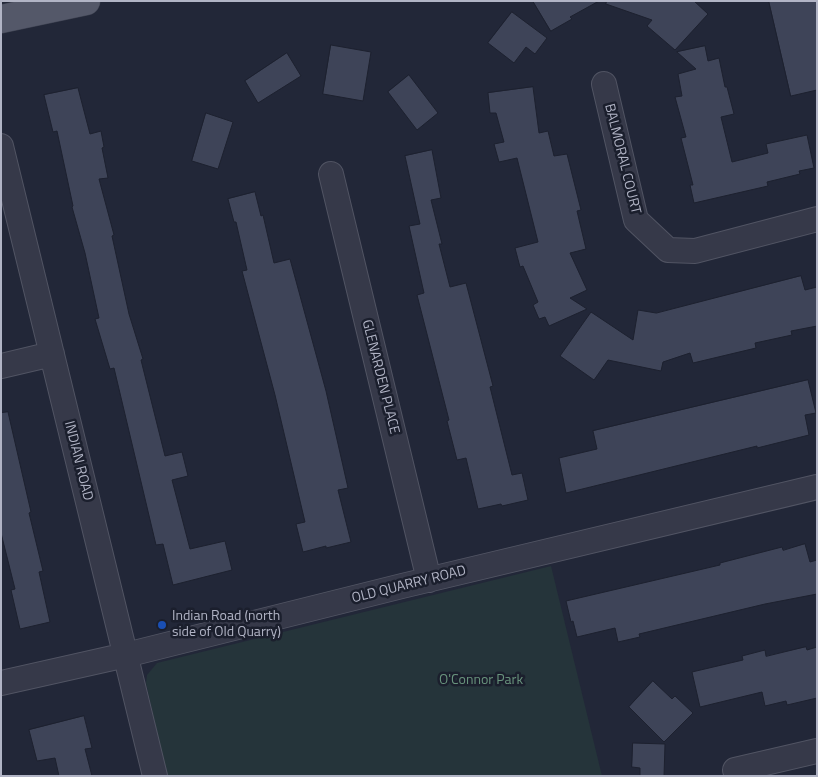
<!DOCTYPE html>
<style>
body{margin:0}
#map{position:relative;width:818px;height:777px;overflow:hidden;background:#222738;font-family:"Titillium Web",sans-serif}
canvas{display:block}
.frame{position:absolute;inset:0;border:2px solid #b1b4c5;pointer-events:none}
</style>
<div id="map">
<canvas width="818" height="777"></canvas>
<div class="frame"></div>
</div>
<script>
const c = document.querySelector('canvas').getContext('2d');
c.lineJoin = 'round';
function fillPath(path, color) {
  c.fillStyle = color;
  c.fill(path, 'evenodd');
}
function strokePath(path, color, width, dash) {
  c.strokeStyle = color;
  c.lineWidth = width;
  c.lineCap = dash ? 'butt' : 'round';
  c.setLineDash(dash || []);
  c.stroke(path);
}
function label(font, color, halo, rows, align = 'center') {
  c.font = font + ' "Titillium Web",sans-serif';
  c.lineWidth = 5;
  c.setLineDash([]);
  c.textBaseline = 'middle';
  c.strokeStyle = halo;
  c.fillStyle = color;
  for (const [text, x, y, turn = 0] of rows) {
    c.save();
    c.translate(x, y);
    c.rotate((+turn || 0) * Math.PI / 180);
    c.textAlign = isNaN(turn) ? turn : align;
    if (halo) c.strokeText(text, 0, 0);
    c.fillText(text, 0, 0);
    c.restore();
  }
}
fillPath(new Path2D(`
 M 551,566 L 602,776 L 167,776 L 146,683 L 147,675 L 157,663 Z`), '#25343a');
const building = new Path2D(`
 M 533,1 L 599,1 L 570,17 L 572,19 L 551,31 Z
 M 607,1 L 694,1 L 708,14 L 675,50 L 647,26 L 652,20 L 606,4 Z
 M 769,1 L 817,1 L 817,90 L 791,96 Z
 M 512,12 L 547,38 L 535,54 L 526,47 L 514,63 L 488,43 Z
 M 331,45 L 371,52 L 363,101 L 323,94 Z
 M 705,46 L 708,61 L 719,58 L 725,87 L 727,87 L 734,114 L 721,117 L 732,162 L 768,153 L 766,144 L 807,135 L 814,168 L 799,171 L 800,174 L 767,182 L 768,186 L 694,203 L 690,185 L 693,185 L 681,138 L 686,137 L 675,97 L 682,96 L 678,74 L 696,69 L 677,52 Z
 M 287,53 L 301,76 L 258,103 L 245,81 Z
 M 409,75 L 438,113 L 417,130 L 388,92 Z
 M 533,87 L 539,133 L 548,131 L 554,156 L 567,154 L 581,210 L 577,211 L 586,249 L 570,253 L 587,290 L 570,298 L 587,309 L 549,326 L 545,317 L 539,319 L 533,305 L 538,302 L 523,266 L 520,267 L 515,248 L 538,242 L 517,158 L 499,162 L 494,144 L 504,142 L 496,113 L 490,113 L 488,93 Z
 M 78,88 L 90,134 L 101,131 L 104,147 L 102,148 L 108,178 L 99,179 L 114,235 L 112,236 L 129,314 L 143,359 L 141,360 L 165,456 L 182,452 L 188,476 L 172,480 L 190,549 L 225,541 L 232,570 L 173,585 L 163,544 L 156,545 L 114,368 L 110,369 L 95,319 L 99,318 L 85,253 L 72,207 L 73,206 L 57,131 L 53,132 L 44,95 Z
 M 206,113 L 233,122 L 218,169 L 192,161 Z
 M 432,150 L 441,198 L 431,200 L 442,244 L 439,244 L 450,287 L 466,283 L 493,386 L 490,387 L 512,475 L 522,473 L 528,500 L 502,506 L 501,504 L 478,509 L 466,458 L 457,460 L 447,421 L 449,420 L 417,295 L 424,293 L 409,226 L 420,224 L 405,156 Z
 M 255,192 L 261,216 L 263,215 L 274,263 L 290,259 L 326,391 L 348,488 L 338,490 L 351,542 L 326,548 L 326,546 L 303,552 L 296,524 L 305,522 L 275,395 L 242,271 L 247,270 L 236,222 L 234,222 L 228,199 Z
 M 801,276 L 805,290 L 817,287 L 817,326 L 791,331 L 792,335 L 755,343 L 756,348 L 693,363 L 690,353 L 663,362 L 661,371 L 608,360 L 594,380 L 560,356 L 591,312 L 633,340 L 638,310 L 656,313 Z
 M 808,380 L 816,413 L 805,415 L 809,435 L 757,448 L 757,446 L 566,493 L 559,458 L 597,449 L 593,431 Z
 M 8,412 L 31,512 L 29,513 L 43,571 L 39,572 L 50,622 L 20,629 L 11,590 L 15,589 L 1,533 L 1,413 Z
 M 805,544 L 810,562 L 817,560 L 817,594 L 765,604 L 639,634 L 640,637 L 618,642 L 615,628 L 577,637 L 573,621 L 571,622 L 566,601 L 720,565 L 720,563 L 782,547 L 783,550 Z
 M 806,647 L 807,650 L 817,647 L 817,698 L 787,705 L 786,701 L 765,706 L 762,692 L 700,707 L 692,672 L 743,660 L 742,656 L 765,650 L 766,656 Z
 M 653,681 L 672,699 L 675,696 L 693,713 L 664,742 L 629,707 Z
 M 84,716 L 92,748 L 85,749 L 92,776 L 59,776 L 55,758 L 37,761 L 29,730 Z
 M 633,743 L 665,744 L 664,776 L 640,776 L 640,768 L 632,767 Z`);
fillPath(building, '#3e4458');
strokePath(building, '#1d212f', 1);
const minor = new Path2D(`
 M 604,84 L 636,220 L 668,250 L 695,251 L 817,219
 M 1,146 L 155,776
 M 331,174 L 429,580
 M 1,366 L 52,354
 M 1,683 L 126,655 L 402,586 L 817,487
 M 735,770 L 817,751`);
const major = new Path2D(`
 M 1,19 L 86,1`);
strokePath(minor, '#515463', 26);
strokePath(major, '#3f4352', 29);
strokePath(minor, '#363949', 24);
strokePath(major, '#545869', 28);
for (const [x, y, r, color] of [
 [162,625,5,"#1a4fb4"]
]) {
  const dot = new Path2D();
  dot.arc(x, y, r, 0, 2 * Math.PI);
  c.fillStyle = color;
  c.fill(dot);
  strokePath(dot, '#1b1f2d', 2);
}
label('14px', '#b1b4c5', '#1b1f2d', [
 ["BALMORAL COURT",622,159,76],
 ["GLENARDEN PLACE",380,377,76],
 ["INDIAN ROAD",78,461,76],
 ["OLD QUARRY ROAD",409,585,-14]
]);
label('14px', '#b1b4c5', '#1b1f2d', [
 ["Indian Road (north",172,617],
 ["side of Old Quarry)",172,633]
], 'left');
label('14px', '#69947d', '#1b1f2d', [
 ["O'Connor Park",481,681]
]);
</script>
